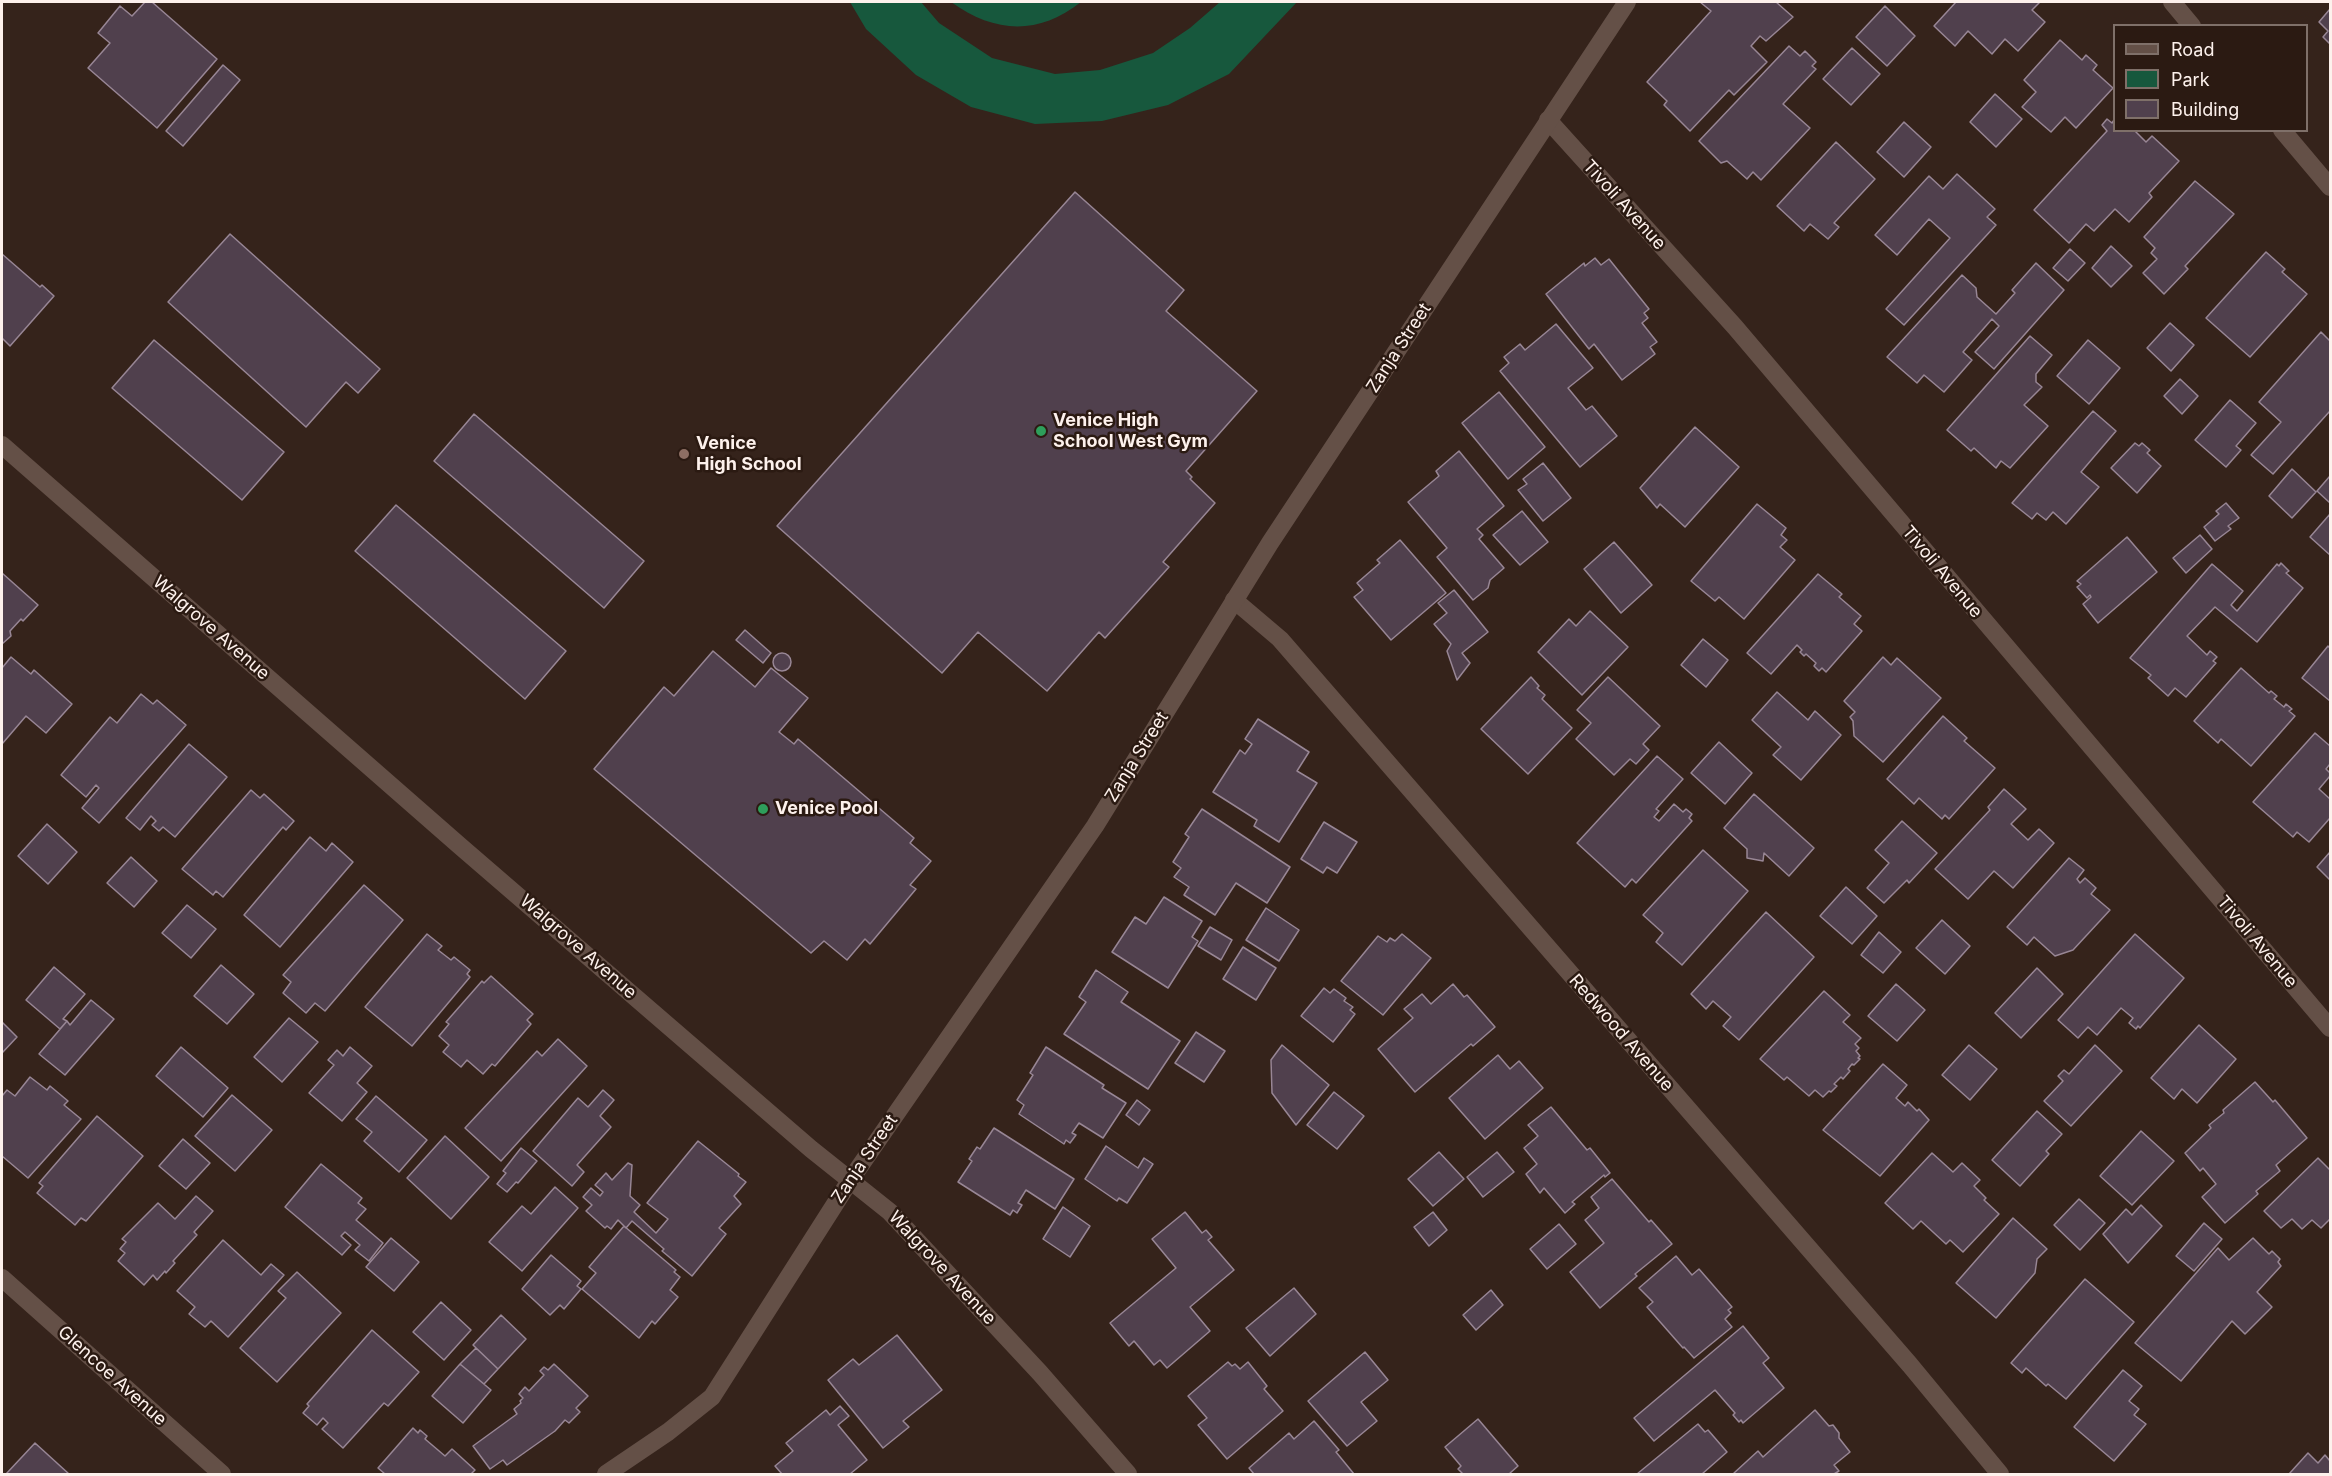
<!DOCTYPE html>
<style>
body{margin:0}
#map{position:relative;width:2332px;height:1476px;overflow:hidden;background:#35231b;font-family:Inter,sans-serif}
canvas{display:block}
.frame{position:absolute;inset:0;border:3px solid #fdf1ec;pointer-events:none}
.legend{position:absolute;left:2113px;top:24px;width:195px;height:108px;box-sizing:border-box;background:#2b1a12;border:2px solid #7f7069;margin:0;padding:8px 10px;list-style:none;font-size:18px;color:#fdf1ec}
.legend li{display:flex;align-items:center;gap:12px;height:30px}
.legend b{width:30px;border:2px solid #7f7069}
</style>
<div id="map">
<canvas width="2332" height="1476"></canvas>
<div class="frame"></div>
<ul class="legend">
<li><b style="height:8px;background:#645047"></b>Road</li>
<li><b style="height:16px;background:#17583d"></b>Park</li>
<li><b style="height:16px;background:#50404d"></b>Building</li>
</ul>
</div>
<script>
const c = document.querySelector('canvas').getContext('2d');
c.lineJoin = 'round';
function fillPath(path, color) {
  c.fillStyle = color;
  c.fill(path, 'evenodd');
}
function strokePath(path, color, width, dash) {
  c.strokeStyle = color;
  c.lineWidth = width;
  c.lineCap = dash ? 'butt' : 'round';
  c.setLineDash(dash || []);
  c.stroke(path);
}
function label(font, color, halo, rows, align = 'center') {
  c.font = font + ' Inter,sans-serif';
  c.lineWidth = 5;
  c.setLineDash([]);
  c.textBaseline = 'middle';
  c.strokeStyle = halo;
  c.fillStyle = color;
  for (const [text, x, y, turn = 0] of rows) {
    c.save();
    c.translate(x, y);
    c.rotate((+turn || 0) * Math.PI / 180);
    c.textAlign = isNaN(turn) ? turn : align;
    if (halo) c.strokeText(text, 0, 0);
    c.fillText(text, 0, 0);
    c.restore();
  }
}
fillPath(new Path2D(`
 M 850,2 L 921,2 L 939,23 L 992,58 L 1055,74 L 1100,70 L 1153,53 L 1190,28 L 1220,2 L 1297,2 L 1229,74 L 1168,105 L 1102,121 L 1035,124 L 971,107 L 916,75 L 866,29 Z
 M 951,2 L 1081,2 C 1038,36 994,33 951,2 Z`), '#17583d');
const building = new Path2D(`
 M 145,2 L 152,2 L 217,59 L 157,128 L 88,68 L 110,43 L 98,33 L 120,6 L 132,16 Z
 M 1700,2 L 1776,2 L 1793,17 L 1766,41 L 1760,36 L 1751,46 L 1767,62 L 1734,95 L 1729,90 L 1690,131 L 1664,105 L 1667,101 L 1647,82 L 1711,11 Z
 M 1956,2 L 2040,2 L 2032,10 L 2045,22 L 2018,51 L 2005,39 L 1992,54 L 1968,31 L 1955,46 L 1934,26 Z
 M 1885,6 L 1915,36 L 1887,66 L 1856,37 Z
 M 2330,9 L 2330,44 L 2323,37 L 2328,31 L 2319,22 Z
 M 2060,40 L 2082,60 L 2086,55 L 2097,65 L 2093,70 L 2113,88 L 2076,128 L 2065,117 L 2051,132 L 2022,107 L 2036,92 L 2024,80 Z
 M 1789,46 L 1800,56 L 1805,51 L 1816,62 L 1812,66 L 1816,69 L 1783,104 L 1810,128 L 1761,180 L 1753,172 L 1747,179 L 1727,161 L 1721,163 L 1699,141 Z
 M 1852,48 L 1880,74 L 1851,105 L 1823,79 Z
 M 223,65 L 240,80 L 183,146 L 166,131 Z
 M 1995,94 L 2022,119 L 1996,147 L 1970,122 Z
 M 2107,119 L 2112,123 L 2114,120 L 2114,130 L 2134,130 L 2146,142 L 2152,136 L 2179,161 L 2149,193 L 2152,197 L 2129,222 L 2115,209 L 2094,231 L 2086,224 L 2069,243 L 2034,210 L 2107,131 L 2102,125 Z
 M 1904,122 L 1931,147 L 1904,177 L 1877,152 Z
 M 1836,142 L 1875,179 L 1834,223 L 1839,227 L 1828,239 L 1810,224 L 1804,231 L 1777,206 Z
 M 1957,174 L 1995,209 L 1987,217 L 1996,225 L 1904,325 L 1886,309 L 1950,238 L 1929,219 L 1897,255 L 1875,235 L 1929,176 L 1943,189 Z
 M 2195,181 L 2234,214 L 2185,266 L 2188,269 L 2164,294 L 2143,273 L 2157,259 L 2151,253 L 2155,248 L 2144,237 Z
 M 1075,192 L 1184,290 L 1166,311 L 1257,391 L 1186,471 L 1192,477 L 1190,479 L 1215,503 L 1163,562 L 1169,567 L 1105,638 L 1099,632 L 1047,691 L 978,632 L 942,673 L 777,526 Z
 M 230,234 L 380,369 L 358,393 L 346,382 L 306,427 L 168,302 Z
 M 2111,246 L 2132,266 L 2111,287 L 2092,268 Z
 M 2070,249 L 2085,263 L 2068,281 L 2053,268 Z
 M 2266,252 L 2285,269 L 2282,272 L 2307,294 L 2250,357 L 2206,318 Z
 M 2,254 L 40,287 L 42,285 L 54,296 L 10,346 L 2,338 Z
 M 1595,258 L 1601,265 L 1609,259 L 1649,309 L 1644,313 L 1648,318 L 1642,323 L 1657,342 L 1650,347 L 1655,354 L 1622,380 L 1594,344 L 1589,349 L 1546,294 L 1584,263 L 1585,266 Z
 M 2036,263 L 2064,290 L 1994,369 L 1975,352 L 1999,326 L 1992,319 L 1963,352 L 1972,360 L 1944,392 L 1924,375 L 1917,383 L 1887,357 L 1962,275 L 1976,288 L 1977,297 L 1996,314 L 2015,293 L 2012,290 Z
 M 2170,323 L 2194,345 L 2171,371 L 2147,348 Z
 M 1556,324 L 1593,368 L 1568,388 L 1586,410 L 1592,406 L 1617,436 L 1580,467 L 1500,371 L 1509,363 L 1504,357 L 1520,344 L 1525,350 Z
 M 2321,332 L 2330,341 L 2330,411 L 2273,474 L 2251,455 L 2281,422 L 2259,402 Z
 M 2030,336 L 2052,355 L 2036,374 L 2036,382 L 2042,387 L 2024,405 L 2048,426 L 2010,468 L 2001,461 L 1996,468 L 1974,448 L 1971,451 L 1947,430 Z
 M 154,340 L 284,452 L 242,500 L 112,388 Z
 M 2088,340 L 2120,368 L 2089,404 L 2057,376 Z
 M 2180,379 L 2198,396 L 2182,414 L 2164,396 Z
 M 1499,392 L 1545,447 L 1508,479 L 1462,423 Z
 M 2230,400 L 2256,423 L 2236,446 L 2241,450 L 2226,467 L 2195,440 Z
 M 2093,411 L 2116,431 L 2081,472 L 2099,487 L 2066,524 L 2053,512 L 2046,520 L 2037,513 L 2032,519 L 2012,503 Z
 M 474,414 L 644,561 L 604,608 L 434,461 Z
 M 1695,427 L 1739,467 L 1685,527 L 1660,504 L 1657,508 L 1640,488 Z
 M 2135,443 L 2139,446 L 2142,443 L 2150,450 L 2147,453 L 2161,466 L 2137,493 L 2111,468 Z
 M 1459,451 L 1504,506 L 1477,529 L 1483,535 L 1479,539 L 1504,568 L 1490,580 L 1488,588 L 1473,600 L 1437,557 L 1447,548 L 1408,502 L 1439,476 L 1436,471 Z
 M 1543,463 L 1571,498 L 1543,521 L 1518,490 L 1527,484 L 1523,479 Z
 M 2292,469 L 2316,492 L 2292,518 L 2269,496 Z
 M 2330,476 L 2330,503 L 2317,491 Z
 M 2226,503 L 2239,518 L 2228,526 L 2231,529 L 2215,541 L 2204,527 L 2219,514 L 2216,511 Z
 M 1757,504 L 1786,528 L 1781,535 L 1787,540 L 1780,547 L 1795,560 L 1744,619 L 1719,597 L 1715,601 L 1691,581 Z
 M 396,505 L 566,651 L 525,699 L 355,551 Z
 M 1522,511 L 1548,542 L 1520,565 L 1493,535 Z
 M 2330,514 L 2330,555 L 2310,537 Z
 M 2200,535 L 2212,549 L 2186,573 L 2173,558 Z
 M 2127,537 L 2157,572 L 2098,623 L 2083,604 L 2091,597 L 2090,595 L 2087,598 L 2077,587 L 2081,584 L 2077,581 Z
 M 1400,540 L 1446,593 L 1391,640 L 1354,597 L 1363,590 L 1357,583 L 1380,563 L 1377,560 Z
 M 1614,542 L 1652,585 L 1621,613 L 1584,569 Z
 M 2281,563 L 2289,571 L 2286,573 L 2303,588 L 2257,642 L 2215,607 L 2187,636 L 2207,655 L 2210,651 L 2217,657 L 2213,661 L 2216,663 L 2186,697 L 2175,688 L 2168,696 L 2148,678 L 2151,675 L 2130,658 L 2212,564 L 2243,591 L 2231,605 L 2237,611 L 2277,564 L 2279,566 Z
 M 2,573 L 38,605 L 23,621 L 21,619 L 10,631 L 11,636 L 2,644 Z
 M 1818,574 L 1842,594 L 1839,597 L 1861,616 L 1854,624 L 1862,631 L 1826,672 L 1822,668 L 1819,671 L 1814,666 L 1816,663 L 1806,654 L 1804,656 L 1800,652 L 1802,650 L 1797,645 L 1771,674 L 1747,653 Z
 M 1454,590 L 1488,632 L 1462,653 L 1470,663 L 1457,680 L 1447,651 L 1451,644 L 1434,624 L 1447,613 L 1438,603 Z
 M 1590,611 L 1628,647 L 1582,695 L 1538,652 L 1569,619 L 1576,626 Z
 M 745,630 L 771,653 L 763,663 L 736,640 Z
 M 1703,639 L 1728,660 L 1706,687 L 1681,665 Z
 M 2328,646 L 2330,648 L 2330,701 L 2302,678 Z
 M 713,651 L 755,687 L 771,668 L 808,698 L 779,732 L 794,744 L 798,739 L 914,838 L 910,843 L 931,861 L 910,885 L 916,889 L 870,944 L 865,939 L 847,960 L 824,941 L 811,953 L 594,769 L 664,687 L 674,696 Z
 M773 662a9 9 0 1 1 18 0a9 9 0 1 1-18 0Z
 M 11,657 L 31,674 L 34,670 L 72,704 L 46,733 L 26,716 L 2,744 L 2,668 Z
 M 1883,657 L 1891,665 L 1897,658 L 1941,698 L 1883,762 L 1854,736 L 1853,721 L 1850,717 L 1855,712 L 1844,701 Z
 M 2241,668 L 2269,693 L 2271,691 L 2277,696 L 2274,699 L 2284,707 L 2286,704 L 2292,709 L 2289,711 L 2295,716 L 2251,766 L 2221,739 L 2218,743 L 2194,721 Z
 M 1531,677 L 1539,686 L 1537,688 L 1545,695 L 1542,699 L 1572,728 L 1528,774 L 1481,729 Z
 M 1608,677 L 1660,726 L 1643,744 L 1649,750 L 1636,764 L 1630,759 L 1614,775 L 1576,739 L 1591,723 L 1577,710 Z
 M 1777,692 L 1808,720 L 1815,711 L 1841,735 L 1801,780 L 1773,755 L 1781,747 L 1752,720 Z
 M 141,694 L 153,704 L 157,700 L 186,725 L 99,823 L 82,808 L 99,788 L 96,785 L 86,797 L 61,775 L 110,717 L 117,723 Z
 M 1943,716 L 1967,738 L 1964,741 L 1995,768 L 1949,819 L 1945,815 L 1942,819 L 1919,798 L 1914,804 L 1887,779 Z
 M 1258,719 L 1309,752 L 1297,771 L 1317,783 L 1279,842 L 1254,826 L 1257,820 L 1213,792 L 1240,750 L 1245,754 L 1252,744 L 1245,739 Z
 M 2315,733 L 2330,746 L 2330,764 L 2326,769 L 2330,773 L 2330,776 L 2319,789 L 2330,799 L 2330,818 L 2309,842 L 2297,832 L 2293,837 L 2253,802 Z
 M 1719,742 L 1752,773 L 1725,804 L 1691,773 Z
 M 189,744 L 227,777 L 175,837 L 163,827 L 159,831 L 152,825 L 156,821 L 151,816 L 140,830 L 126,818 Z
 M 1657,756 L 1683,779 L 1656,809 L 1659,811 L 1654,817 L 1659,821 L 1674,804 L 1683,812 L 1686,809 L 1692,814 L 1689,818 L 1692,821 L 1636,883 L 1632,879 L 1625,887 L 1577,843 Z
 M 2004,789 L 2026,809 L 2011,824 L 2028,840 L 2039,829 L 2054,843 L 2013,888 L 1994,871 L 1968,899 L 1935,869 L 1990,810 L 1988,807 Z
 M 251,790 L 260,798 L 264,794 L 294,821 L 286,830 L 283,827 L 223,897 L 216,891 L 213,895 L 182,869 Z
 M 1754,794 L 1814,848 L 1789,876 L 1764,853 L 1763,861 L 1747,858 L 1747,849 L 1724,828 Z
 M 1202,809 L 1290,867 L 1267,903 L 1236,883 L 1215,915 L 1184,895 L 1189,887 L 1174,877 L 1181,868 L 1173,862 L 1189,837 L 1185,834 Z
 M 1902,821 L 1937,853 L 1909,883 L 1907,880 L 1884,903 L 1867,888 L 1889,863 L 1875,850 Z
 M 1324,822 L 1357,842 L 1337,873 L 1327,867 L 1323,873 L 1301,859 Z
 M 47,824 L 77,852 L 48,884 L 18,856 Z
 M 310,837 L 326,851 L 332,843 L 353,862 L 280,947 L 244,915 Z
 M 1703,850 L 1748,891 L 1682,965 L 1656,942 L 1663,933 L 1643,915 Z
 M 2330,852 L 2330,880 L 2317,867 Z
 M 131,857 L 157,881 L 134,907 L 107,883 Z
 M 2069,858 L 2084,870 L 2077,879 L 2080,883 L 2085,878 L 2096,888 L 2091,894 L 2110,910 L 2073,950 L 2055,956 L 2034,937 L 2027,945 L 2007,927 Z
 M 364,885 L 403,920 L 325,1011 L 315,1003 L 306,1013 L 283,993 L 291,982 L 283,975 Z
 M 1846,887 L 1877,916 L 1852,944 L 1820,916 Z
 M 1164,897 L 1202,921 L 1192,937 L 1198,941 L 1168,988 L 1112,952 L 1135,917 L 1146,924 Z
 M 187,905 L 216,929 L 191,958 L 162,933 Z
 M 1266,908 L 1299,930 L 1279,961 L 1246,940 Z
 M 1766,912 L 1814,957 L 1739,1040 L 1723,1026 L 1731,1017 L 1713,1001 L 1706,1009 L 1691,994 Z
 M 1942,920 L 1970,946 L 1945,974 L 1916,948 Z
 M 1210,927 L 1232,940 L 1221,960 L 1198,946 Z
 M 1879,932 L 1901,952 L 1883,973 L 1861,955 Z
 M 427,934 L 442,946 L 438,950 L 451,960 L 454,957 L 470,970 L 467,974 L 470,977 L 412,1046 L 365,1007 Z
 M 1402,934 L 1431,958 L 1383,1015 L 1341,981 L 1378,936 L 1387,942 L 1390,938 L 1395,941 Z
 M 2135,934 L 2184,978 L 2140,1028 L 2138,1026 L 2136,1029 L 2129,1023 L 2133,1018 L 2121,1008 L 2097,1035 L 2088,1027 L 2078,1038 L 2058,1020 Z
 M 1243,947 L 1276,968 L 1256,1000 L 1223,979 Z
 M 221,965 L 254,994 L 227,1024 L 194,996 Z
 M 54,967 L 85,994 L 63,1019 L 67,1021 L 60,1029 L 26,1000 Z
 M 2037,968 L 2063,994 L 2021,1038 L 1995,1013 Z
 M 1096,970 L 1128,992 L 1121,1002 L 1180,1041 L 1148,1089 L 1064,1034 L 1086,1002 L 1079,997 Z
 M 491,976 L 533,1014 L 527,1020 L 531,1024 L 495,1066 L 492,1064 L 483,1074 L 467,1060 L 461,1067 L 443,1052 L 449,1045 L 439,1036 L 449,1024 L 446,1022 L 482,981 L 484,983 Z
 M 1453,984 L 1464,997 L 1467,995 L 1495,1027 L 1473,1046 L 1471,1044 L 1415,1092 L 1378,1049 L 1413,1018 L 1404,1009 L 1422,994 L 1431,1004 Z
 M 1896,984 L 1925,1010 L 1897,1041 L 1868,1016 Z
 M 1324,988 L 1330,993 L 1334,989 L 1346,998 L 1344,1001 L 1353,1007 L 1350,1010 L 1355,1014 L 1333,1042 L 1301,1016 Z
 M 1824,991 L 1850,1015 L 1843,1022 L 1861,1038 L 1855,1044 L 1859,1048 L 1856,1051 L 1860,1056 L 1858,1058 L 1860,1059 L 1854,1065 L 1852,1064 L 1848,1069 L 1850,1071 L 1843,1079 L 1841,1077 L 1834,1084 L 1837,1086 L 1831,1092 L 1829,1091 L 1823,1097 L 1815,1090 L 1809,1096 L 1787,1077 L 1784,1080 L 1760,1059 Z
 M 91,1000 L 114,1019 L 65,1075 L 39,1054 L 67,1021 L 70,1025 Z
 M 289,1018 L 318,1042 L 282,1082 L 254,1057 Z
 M 2,1022 L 17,1037 L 2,1053 Z
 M 2199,1025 L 2236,1059 L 2197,1103 L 2182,1089 L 2174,1099 L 2151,1078 Z
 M 1196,1032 L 1225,1051 L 1204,1082 L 1175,1063 Z
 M 558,1039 L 587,1066 L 501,1161 L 465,1128 L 537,1051 L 542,1056 Z
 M 1282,1045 L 1329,1085 L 1296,1125 L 1272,1093 L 1271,1060 Z
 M 1969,1045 L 1997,1069 L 1970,1100 L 1942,1075 Z
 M 2095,1045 L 2122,1071 L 2071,1126 L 2044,1101 L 2063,1081 L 2058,1076 L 2064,1070 L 2069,1074 Z
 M 181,1047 L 228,1088 L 203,1117 L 156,1076 Z
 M 350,1047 L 372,1066 L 357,1083 L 367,1092 L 342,1121 L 309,1093 L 334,1065 L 328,1060 L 337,1050 L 343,1056 Z
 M 1046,1047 L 1104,1085 L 1102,1088 L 1126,1103 L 1103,1138 L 1079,1123 L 1072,1133 L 1076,1135 L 1070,1143 L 1066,1140 L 1064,1144 L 1019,1114 L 1024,1105 L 1017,1100 L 1033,1075 L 1030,1073 Z
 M 1498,1055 L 1510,1069 L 1519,1061 L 1543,1088 L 1485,1139 L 1449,1098 Z
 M 1883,1064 L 1907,1085 L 1896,1098 L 1905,1106 L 1908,1102 L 1917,1111 L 1919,1109 L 1929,1120 L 1880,1176 L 1823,1130 Z
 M 30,1077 L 47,1090 L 50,1086 L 68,1101 L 64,1105 L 81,1119 L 28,1178 L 2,1156 L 2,1096 L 7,1090 L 15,1096 Z
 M 2255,1082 L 2273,1102 L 2275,1100 L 2307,1138 L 2276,1165 L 2280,1171 L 2256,1191 L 2258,1194 L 2225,1223 L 2202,1197 L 2216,1184 L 2203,1168 L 2200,1171 L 2185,1153 L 2211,1128 L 2209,1125 L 2224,1113 L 2223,1110 Z
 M 603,1090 L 614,1100 L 600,1116 L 611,1127 L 577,1165 L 584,1172 L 572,1186 L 533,1151 L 578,1098 L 588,1107 Z
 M 1334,1092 L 1364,1116 L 1337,1149 L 1307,1125 Z
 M 232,1095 L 272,1130 L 235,1171 L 195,1136 Z
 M 376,1096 L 427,1140 L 399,1172 L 364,1141 L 372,1132 L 356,1119 Z
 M 1137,1100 L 1150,1110 L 1139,1125 L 1126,1115 Z
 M 1551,1107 L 1587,1150 L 1590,1148 L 1610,1173 L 1605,1177 L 1604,1175 L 1572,1202 L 1575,1204 L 1565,1213 L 1544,1188 L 1540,1193 L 1526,1174 L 1537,1164 L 1524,1148 L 1538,1136 L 1528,1125 Z
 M 2037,1111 L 2062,1134 L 2046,1151 L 2049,1154 L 2020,1186 L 1992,1160 Z
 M 97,1116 L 143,1156 L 86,1221 L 81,1218 L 75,1225 L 37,1193 L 43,1186 L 39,1183 Z
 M 994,1128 L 1074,1179 L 1055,1209 L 1026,1190 L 1018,1203 L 1022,1205 L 1017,1213 L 1013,1210 L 1010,1215 L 958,1182 L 972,1161 L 969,1159 L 977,1147 L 980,1149 Z
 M 2141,1131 L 2174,1161 L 2132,1205 L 2100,1176 Z
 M 445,1136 L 489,1177 L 451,1219 L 407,1178 Z
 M 183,1139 L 210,1163 L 186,1189 L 159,1166 Z
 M 698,1141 L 739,1174 L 738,1176 L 746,1182 L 734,1196 L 741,1204 L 719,1228 L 726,1234 L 692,1276 L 662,1251 L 664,1249 L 632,1221 L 626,1228 L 618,1220 L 611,1229 L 607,1226 L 605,1228 L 586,1211 L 592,1205 L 583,1197 L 591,1188 L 600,1196 L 603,1192 L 595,1185 L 606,1173 L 612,1180 L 628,1163 L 632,1165 L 630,1196 L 640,1205 L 634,1212 L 656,1233 L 668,1219 L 647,1203 Z
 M 1106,1146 L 1138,1168 L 1144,1158 L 1153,1164 L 1127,1203 L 1119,1198 L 1117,1201 L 1085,1179 Z
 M 521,1148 L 537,1161 L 518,1183 L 516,1182 L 507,1192 L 497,1184 L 506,1173 L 503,1171 Z
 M 1439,1152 L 1464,1179 L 1433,1206 L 1408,1179 Z
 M 1497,1152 L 1514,1172 L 1483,1197 L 1467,1177 Z
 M 1932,1153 L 1953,1172 L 1962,1163 L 1980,1180 L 1974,1186 L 1986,1198 L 1984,1200 L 1999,1214 L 1963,1252 L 1950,1240 L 1946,1244 L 1921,1221 L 1913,1229 L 1885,1203 Z
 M 2318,1158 L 2330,1170 L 2330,1219 L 2321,1228 L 2312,1220 L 2302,1229 L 2292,1219 L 2281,1228 L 2264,1211 Z
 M 321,1164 L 362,1198 L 358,1203 L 366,1209 L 356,1220 L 383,1243 L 369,1261 L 355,1250 L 360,1245 L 345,1232 L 341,1236 L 351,1245 L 342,1255 L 285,1207 Z
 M 1612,1179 L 1649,1222 L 1651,1220 L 1672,1244 L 1635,1274 L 1637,1276 L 1600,1308 L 1570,1272 L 1604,1243 L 1585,1220 L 1599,1208 L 1591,1197 Z
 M 555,1187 L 578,1208 L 522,1271 L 489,1242 L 522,1206 L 531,1214 Z
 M 196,1196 L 213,1211 L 194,1232 L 197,1235 L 173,1261 L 175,1263 L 166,1273 L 165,1271 L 157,1280 L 153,1275 L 144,1285 L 118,1261 L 125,1253 L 120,1249 L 126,1242 L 122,1239 L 158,1203 L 175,1219 Z
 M 2079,1199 L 2105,1223 L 2080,1250 L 2054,1225 Z
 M 2141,1205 L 2162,1226 L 2128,1263 L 2103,1234 L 2126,1209 L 2132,1215 Z
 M 1063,1207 L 1090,1226 L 1070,1257 L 1043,1239 Z
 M 1185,1212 L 1202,1233 L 1206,1230 L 1212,1237 L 1208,1240 L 1234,1270 L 1190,1307 L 1210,1331 L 1167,1368 L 1160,1360 L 1154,1365 L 1134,1341 L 1129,1346 L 1110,1323 L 1176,1268 L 1152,1239 Z
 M 1433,1212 L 1447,1230 L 1429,1246 L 1414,1227 Z
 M 2013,1218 L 2047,1249 L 2037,1259 L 2035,1273 L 1996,1318 L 1956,1283 Z
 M 2204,1223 L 2222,1239 L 2194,1271 L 2176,1256 Z
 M 1559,1224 L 1576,1244 L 1547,1269 L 1530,1249 Z
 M 624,1226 L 676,1270 L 674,1272 L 680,1277 L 670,1290 L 678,1297 L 655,1324 L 652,1321 L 639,1338 L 582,1289 L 596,1273 L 589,1267 Z
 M 391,1238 L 419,1262 L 394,1291 L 366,1267 Z
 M 2253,1238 L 2269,1254 L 2272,1251 L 2280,1259 L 2278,1262 L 2281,1266 L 2257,1292 L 2272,1307 L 2245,1334 L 2232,1321 L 2181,1381 L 2135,1343 L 2218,1248 L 2229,1260 Z
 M 223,1240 L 261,1275 L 271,1264 L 284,1275 L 228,1337 L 211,1321 L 205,1327 L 189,1314 L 195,1307 L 177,1291 Z
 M 551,1255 L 581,1281 L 577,1286 L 581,1289 L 564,1309 L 560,1305 L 550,1315 L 522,1289 Z
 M 1676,1256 L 1692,1275 L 1699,1269 L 1732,1307 L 1728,1310 L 1731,1313 L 1725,1319 L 1732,1327 L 1694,1358 L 1684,1347 L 1683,1348 L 1647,1307 L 1653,1302 L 1639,1288 Z
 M 297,1272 L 341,1313 L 277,1382 L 240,1348 L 286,1298 L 278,1291 Z
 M 2085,1279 L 2134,1322 L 2066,1399 L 2048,1384 L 2046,1386 L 2026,1368 L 2022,1373 L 2011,1363 Z
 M 1294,1288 L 1316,1314 L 1270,1356 L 1246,1328 Z
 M 1491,1290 L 1503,1305 L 1476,1330 L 1463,1315 Z
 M 441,1302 L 471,1330 L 444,1360 L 413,1332 Z
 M 501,1315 L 526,1339 L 498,1369 L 473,1345 Z
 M 1743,1326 L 1769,1358 L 1763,1363 L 1784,1388 L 1743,1423 L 1741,1420 L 1739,1422 L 1733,1415 L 1735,1413 L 1715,1390 L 1654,1441 L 1634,1418 Z
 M 372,1330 L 419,1372 L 388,1406 L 384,1403 L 343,1448 L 322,1429 L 328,1423 L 323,1418 L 317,1425 L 303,1413 L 309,1406 L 307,1404 Z
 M 897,1335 L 942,1390 L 903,1421 L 909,1427 L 883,1448 L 828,1380 L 853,1359 L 859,1365 Z
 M 476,1348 L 498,1369 L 484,1384 L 460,1364 Z
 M 1365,1352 L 1388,1380 L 1361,1402 L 1377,1421 L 1347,1446 L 1308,1401 Z
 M 1228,1362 L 1232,1366 L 1235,1364 L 1240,1369 L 1248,1362 L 1267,1386 L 1264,1389 L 1283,1411 L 1227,1459 L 1198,1425 L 1207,1418 L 1188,1396 Z
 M 460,1364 L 491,1390 L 463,1423 L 432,1396 Z
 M 554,1364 L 588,1396 L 576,1408 L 580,1412 L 569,1423 L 565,1420 L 555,1431 L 507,1465 L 503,1460 L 490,1469 L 473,1446 L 517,1414 L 514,1409 L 521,1403 L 520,1401 L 523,1398 L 519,1394 L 525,1387 L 529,1391 L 544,1375 L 540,1371 L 544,1367 L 548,1370 Z
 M 2123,1370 L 2142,1386 L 2129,1401 L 2139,1409 L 2134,1415 L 2146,1424 L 2114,1461 L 2074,1427 Z
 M 840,1406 L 849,1416 L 838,1425 L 867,1460 L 850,1474 L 782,1474 L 775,1466 L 793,1451 L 786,1443 L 826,1410 L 830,1415 Z
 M 1815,1410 L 1829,1426 L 1833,1425 L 1839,1433 L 1839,1438 L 1850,1452 L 1834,1465 L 1839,1471 L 1834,1474 L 1735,1474 L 1734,1473 L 1758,1451 L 1763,1457 Z
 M 1478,1419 L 1518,1466 L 1509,1474 L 1463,1474 L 1458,1469 L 1461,1466 L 1445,1447 Z
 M 1314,1421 L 1339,1450 L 1336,1452 L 1354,1474 L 1254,1474 L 1249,1468 L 1289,1433 L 1294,1439 Z
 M 1698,1424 L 1705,1432 L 1708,1430 L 1727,1452 L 1702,1474 L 1637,1474 Z
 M 413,1428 L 418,1433 L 420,1430 L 427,1436 L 425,1439 L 445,1456 L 452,1449 L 475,1470 L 471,1474 L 385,1474 L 378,1468 Z
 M 35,1443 L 69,1474 L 6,1474 Z
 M 2308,1453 L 2318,1463 L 2325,1455 L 2330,1461 L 2330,1474 L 2289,1474 Z`);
fillPath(building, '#50404d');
strokePath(building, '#988695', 1.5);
strokePath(new Path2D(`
 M 2172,2 L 2192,26
 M 1548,120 L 1735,327 L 2330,1028
 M 2282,130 L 2330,187
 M 1234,600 L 1280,639 L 1910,1365 L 2000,1474
 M 2,1278 L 222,1474
 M 606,1474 L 668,1432 L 712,1397 L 851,1179`), '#645047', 18);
strokePath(new Path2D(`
 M 2,445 L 460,846 L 811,1149 L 890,1212 L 1040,1373 L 1128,1474
 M 851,1179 L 1095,826 L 1270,543 L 1627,2`), '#645047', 18);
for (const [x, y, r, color] of [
 [1041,431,6,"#2e9e5b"],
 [684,454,6,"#8d6e63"],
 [763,809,6,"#2e9e5b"]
]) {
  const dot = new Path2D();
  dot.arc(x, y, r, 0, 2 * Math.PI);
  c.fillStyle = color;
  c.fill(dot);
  strokePath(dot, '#2b1a12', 2);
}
label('18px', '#fdf1ec', '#2b1a12', [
 ["Tivoli Avenue",1624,205,48],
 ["Zanja Street",1399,348,-57],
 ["Tivoli Avenue",1942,572,50],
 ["Walgrove Avenue",211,628,41],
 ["Zanja Street",1137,757,-58],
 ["Tivoli Avenue",2257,942,50],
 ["Walgrove Avenue",578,947,41],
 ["Redwood Avenue",1621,1033,49],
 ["Zanja Street",865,1159,-56],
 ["Walgrove Avenue",942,1268,47],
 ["Glencoe Avenue",112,1376,42]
]);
label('bold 18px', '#fdf1ec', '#2b1a12', [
 ["Venice High",1053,421],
 ["School West Gym",1053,442],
 ["Venice",696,444],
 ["High School",696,465],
 ["Venice Pool",775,809]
], 'left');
</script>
